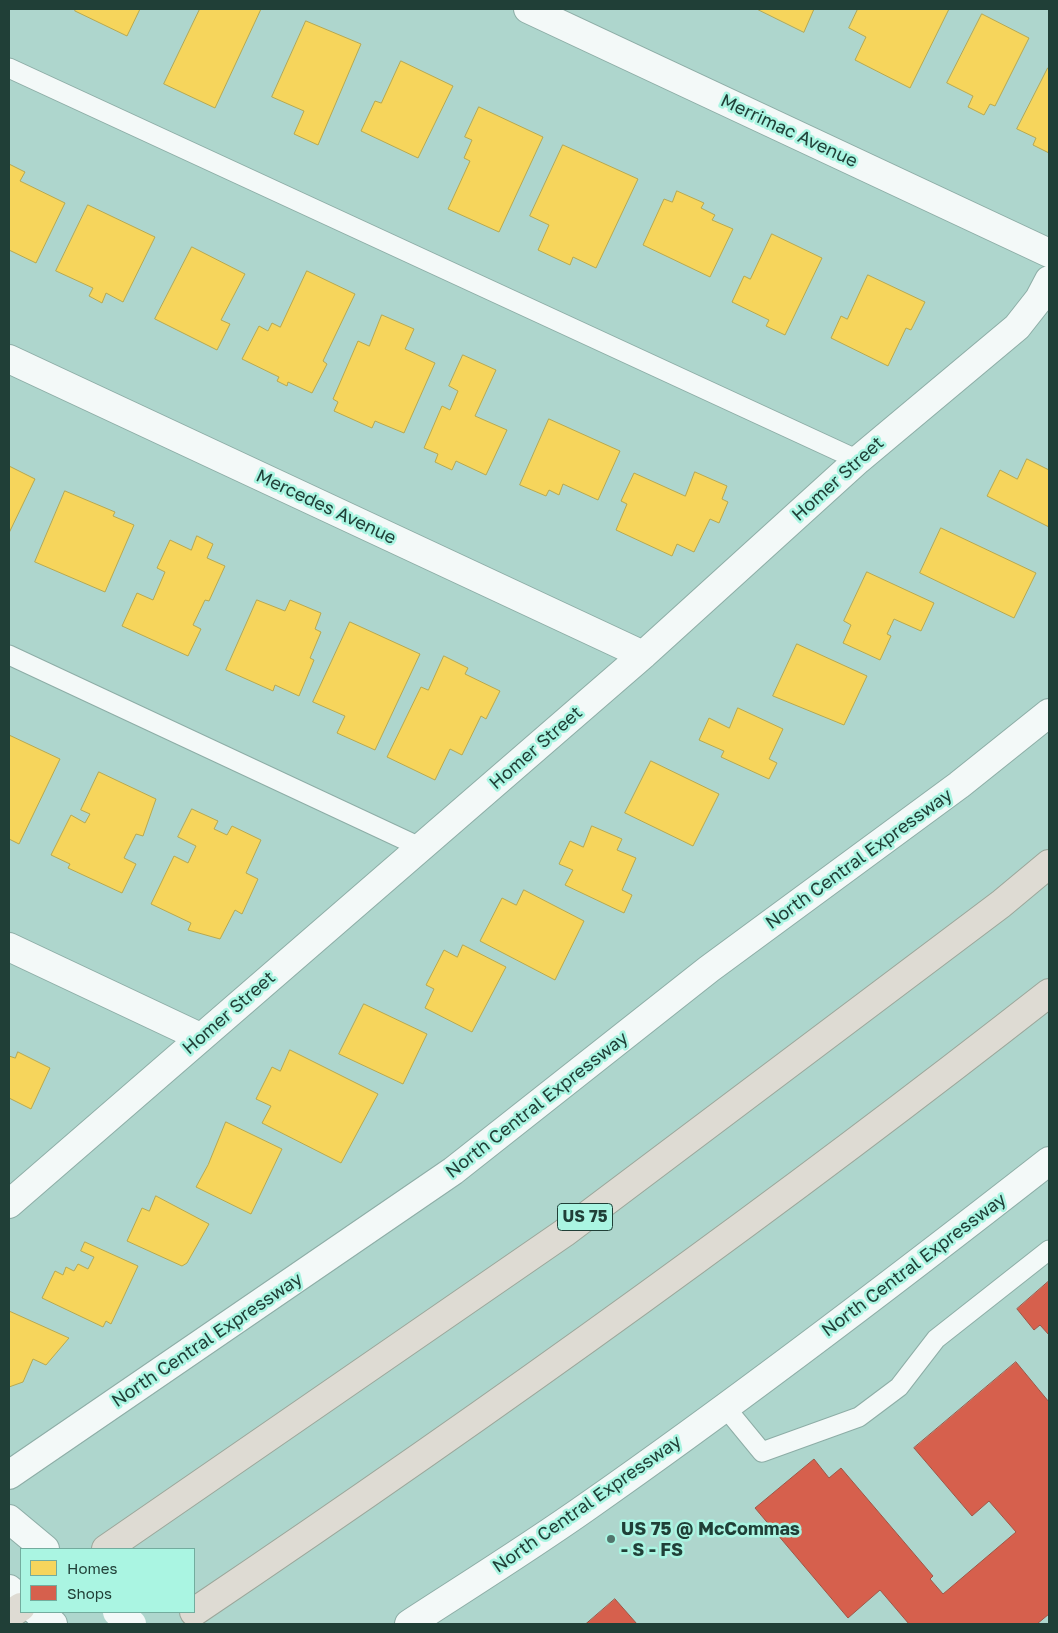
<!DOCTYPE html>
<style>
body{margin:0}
#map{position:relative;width:1058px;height:1633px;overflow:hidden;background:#aed6cd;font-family:"Golos Text",sans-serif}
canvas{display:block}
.frame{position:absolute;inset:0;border:10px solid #203f37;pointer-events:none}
.legend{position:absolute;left:20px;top:1548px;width:175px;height:65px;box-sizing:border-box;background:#aaf5e2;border:1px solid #73ac9e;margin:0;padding:6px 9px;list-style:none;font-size:15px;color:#203f37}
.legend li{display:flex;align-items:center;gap:10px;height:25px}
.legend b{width:25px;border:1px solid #73ac9e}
</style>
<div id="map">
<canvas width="1058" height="1633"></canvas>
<div class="frame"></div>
<ul class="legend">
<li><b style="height:14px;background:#f6d55c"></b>Homes</li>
<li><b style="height:14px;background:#d6604d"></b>Shops</li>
</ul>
</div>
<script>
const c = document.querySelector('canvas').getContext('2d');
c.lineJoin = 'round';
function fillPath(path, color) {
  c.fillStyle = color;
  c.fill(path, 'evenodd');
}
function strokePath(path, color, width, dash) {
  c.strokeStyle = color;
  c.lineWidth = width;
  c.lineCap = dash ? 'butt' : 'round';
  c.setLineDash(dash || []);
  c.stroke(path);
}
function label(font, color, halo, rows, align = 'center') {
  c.font = font + ' "Golos Text",sans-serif';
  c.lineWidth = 5;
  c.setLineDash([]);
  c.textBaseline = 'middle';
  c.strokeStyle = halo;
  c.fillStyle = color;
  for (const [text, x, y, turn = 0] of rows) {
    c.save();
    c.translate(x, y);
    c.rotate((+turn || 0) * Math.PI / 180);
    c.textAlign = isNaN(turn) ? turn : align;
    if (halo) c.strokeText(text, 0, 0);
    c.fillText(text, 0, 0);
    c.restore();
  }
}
const homes = new Path2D(`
 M 76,9 L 140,9 L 127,36 L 75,11 Z
 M 200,9 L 261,9 L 215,108 L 164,84 Z
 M 757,9 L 814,9 L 804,32 Z
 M 858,9 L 949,9 L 910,88 L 855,60 L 866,37 L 849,28 Z
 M 982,14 L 1029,38 L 995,106 L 990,104 L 984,115 L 968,107 L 973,96 L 947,83 Z
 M 306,21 L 361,44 L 318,145 L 294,134 L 304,111 L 272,97 Z
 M 401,61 L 453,86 L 418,158 L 361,131 L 375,101 L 381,103 Z
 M 1048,68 L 1049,68 L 1049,153 L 1033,145 L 1036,138 L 1017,129 Z
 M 479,107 L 543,137 L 499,232 L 448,209 L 470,161 L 464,158 L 472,140 L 465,137 Z
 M 563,145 L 638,179 L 596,268 L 573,257 L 570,265 L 538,250 L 549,225 L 530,216 Z
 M 9,164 L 25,172 L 20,181 L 65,203 L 36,263 L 9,250 Z
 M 677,191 L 704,203 L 701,208 L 715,215 L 712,220 L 733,229 L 710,277 L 643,245 L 664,199 L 672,202 Z
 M 88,205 L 155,237 L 123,302 L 106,293 L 102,303 L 89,296 L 93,288 L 56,271 Z
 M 772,234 L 822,258 L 785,335 L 766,326 L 769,320 L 732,302 L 744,276 L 750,279 Z
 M 192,247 L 245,274 L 221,320 L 230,324 L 217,350 L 155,319 Z
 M 307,271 L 355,294 L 323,361 L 327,364 L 312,393 L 288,382 L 287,386 L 277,381 L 279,377 L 242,359 L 259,326 L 268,331 L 272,323 L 280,327 Z
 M 868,275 L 925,302 L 911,330 L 906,328 L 888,366 L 831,338 L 841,316 L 847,319 Z
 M 382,315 L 414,329 L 405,349 L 435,363 L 404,433 L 375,421 L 372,428 L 334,411 L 338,402 L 333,399 L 358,341 L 369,346 Z
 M 463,355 L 496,370 L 475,416 L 507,430 L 486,475 L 456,461 L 452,470 L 435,462 L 438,454 L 424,448 L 442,406 L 450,410 L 458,391 L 449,386 Z
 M 549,419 L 620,451 L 598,500 L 563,484 L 559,495 L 549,490 L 546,496 L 520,485 Z
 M 1027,459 L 1049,470 L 1049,527 L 987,496 L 1000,470 L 1017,479 Z
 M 9,466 L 35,479 L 9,533 Z
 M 695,472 L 727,486 L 722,499 L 728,502 L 719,523 L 710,519 L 694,552 L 677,544 L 672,556 L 616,530 L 627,504 L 621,501 L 634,473 L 685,496 Z
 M 65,491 L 115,512 L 113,516 L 134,525 L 105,592 L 35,562 Z
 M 941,528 L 1036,573 L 1014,618 L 920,573 Z
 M 197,536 L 213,544 L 207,558 L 225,566 L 209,601 L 205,600 L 193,625 L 201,629 L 188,656 L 122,626 L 137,593 L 153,600 L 165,572 L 157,568 L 170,540 L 191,550 Z
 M 867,572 L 934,603 L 921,631 L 894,619 L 887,634 L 891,636 L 880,660 L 843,643 L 851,625 L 844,621 Z
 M 257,600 L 285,611 L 290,600 L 321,613 L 315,629 L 321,632 L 310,658 L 314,660 L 299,696 L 275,685 L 273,691 L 226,670 Z
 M 350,622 L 420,654 L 375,750 L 337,733 L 345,716 L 313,702 Z
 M 797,644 L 867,676 L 844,725 L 773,696 Z
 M 444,656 L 468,668 L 465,674 L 500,691 L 486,719 L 481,716 L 462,755 L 450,749 L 435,780 L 387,757 L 421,687 L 428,690 Z
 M 738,708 L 783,729 L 769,759 L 777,763 L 769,779 L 721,757 L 724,751 L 699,740 L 709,718 L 729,728 Z
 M 9,735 L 60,759 L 19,844 L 9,839 Z
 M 651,761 L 719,794 L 693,846 L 625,813 Z
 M 99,772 L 156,799 L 143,836 L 136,834 L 124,858 L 136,864 L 122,893 L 68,868 L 70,864 L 51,855 L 71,815 L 85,823 L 90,814 L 81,810 Z
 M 192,809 L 218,821 L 214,829 L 227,835 L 232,826 L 261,840 L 246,873 L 258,879 L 242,914 L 235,910 L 220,939 L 188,930 L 191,923 L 151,904 L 174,856 L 188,863 L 196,846 L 178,837 Z
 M 592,826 L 622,839 L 617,850 L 636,858 L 622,890 L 632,895 L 624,913 L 565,885 L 573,870 L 559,864 L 570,841 L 583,847 Z
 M 524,890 L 584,921 L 555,980 L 480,941 L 502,898 L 516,905 Z
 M 463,945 L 506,967 L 472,1032 L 425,1008 L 434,989 L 426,985 L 444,950 L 457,957 Z
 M 364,1004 L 427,1034 L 403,1084 L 339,1054 Z
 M 290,1050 L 378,1094 L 341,1163 L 262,1123 L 271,1106 L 256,1099 L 272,1067 L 280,1071 Z
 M 18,1052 L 50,1068 L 31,1109 L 9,1098 L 9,1056 L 15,1058 Z
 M 226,1122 L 282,1149 L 251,1214 L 196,1187 L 208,1165 Z
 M 156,1196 L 209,1224 L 187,1263 L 182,1266 L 127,1241 L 142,1208 L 149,1211 Z
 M 85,1242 L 138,1266 L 111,1324 L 106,1321 L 103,1327 L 42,1298 L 55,1271 L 63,1275 L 66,1267 L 74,1271 L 78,1264 L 88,1269 L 94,1257 L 81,1251 Z
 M 9,1311 L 69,1338 L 46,1365 L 33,1359 L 23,1382 L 9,1387 Z`);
fillPath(homes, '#f6d55c');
strokePath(homes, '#b6a851', 1);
const shops = new Path2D(`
 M 1049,1281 L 1049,1335 L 1040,1325 L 1034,1330 L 1017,1309 Z
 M 1016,1362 L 1049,1402 L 1049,1614 L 1037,1624 L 909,1624 L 880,1590 L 848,1618 L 755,1508 L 814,1459 L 829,1478 L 841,1468 L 933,1576 L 930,1579 L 943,1594 L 1016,1532 L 989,1501 L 972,1516 L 914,1448 Z
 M 615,1599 L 637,1624 L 586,1624 Z`);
fillPath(shops, '#d6604d');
strokePath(shops, '#9f5646', 1);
const service = new Path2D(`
 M 9,68 L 858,460
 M 9,655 L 422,848
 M 725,1407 L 762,1452 L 859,1417 L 899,1387 L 936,1339 L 1049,1250`);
const minor = new Path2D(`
 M 528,9 L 1049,253
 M 9,359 L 643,655
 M 9,947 L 200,1037
 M 9,1204 L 643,655 L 858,460 L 1017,327 L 1039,299 L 1049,280`);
const tertiary = new Path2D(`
 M 9,1519 L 45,1549
 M 9,1589 L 21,1599
 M 37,1612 L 53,1624`);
const secondary = new Path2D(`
 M 9,1475 L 453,1171 L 709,969 L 959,785 L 1049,713
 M 409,1624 C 469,1585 530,1547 588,1506 C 745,1396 898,1279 1049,1161`);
const motorway = new Path2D(`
 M 106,1549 L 564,1233 L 1001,904 L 1049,864
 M 194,1612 C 486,1415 772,1210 1049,993
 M 9,1615 L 21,1607`);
strokePath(service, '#8dada6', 21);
strokePath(minor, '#8dada6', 30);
strokePath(tertiary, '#8dada6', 30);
strokePath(secondary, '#8dada6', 30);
strokePath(motorway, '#9ba69a', 30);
strokePath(service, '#f3f9f8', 19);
strokePath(minor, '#f3f9f8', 28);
strokePath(tertiary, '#f3f9f8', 28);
strokePath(secondary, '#f3f9f8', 28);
strokePath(motorway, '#dedbd3', 28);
const tertiaryBridge = new Path2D(`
 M 117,1612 L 132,1624`);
strokePath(tertiaryBridge, '#8dada6', 30, []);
strokePath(tertiaryBridge, '#f3f9f8', 28);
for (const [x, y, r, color] of [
 [611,1539,5,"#52746c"]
]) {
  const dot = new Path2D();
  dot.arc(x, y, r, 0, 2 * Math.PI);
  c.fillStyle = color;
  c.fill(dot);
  strokePath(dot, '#aaf5e2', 2);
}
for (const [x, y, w] of [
 [585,1217,55]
]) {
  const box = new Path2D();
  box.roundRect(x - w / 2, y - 13.5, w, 27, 4);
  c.fillStyle = '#aaf5e2';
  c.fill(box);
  strokePath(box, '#203f37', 1);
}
label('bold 16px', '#203f37', null, [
 ["US 75",585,1217]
]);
label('18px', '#203f37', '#aaf5e2', [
 ["Merrimac Avenue",789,131,25],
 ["Homer Street",838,479,-42],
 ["Mercedes Avenue",326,507,25],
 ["Homer Street",536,748,-41],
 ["North Central Expressway",859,859,-36],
 ["Homer Street",229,1013,-41],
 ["North Central Expressway",537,1105,-38],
 ["North Central Expressway",914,1265,-37],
 ["North Central Expressway",207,1340,-34],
 ["North Central Expressway",587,1504,-35]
]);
label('bold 18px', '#203f37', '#aaf5e2', [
 ["US 75 @ McCommas",621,1529],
 ["- S - FS",621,1550]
], 'left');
</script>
